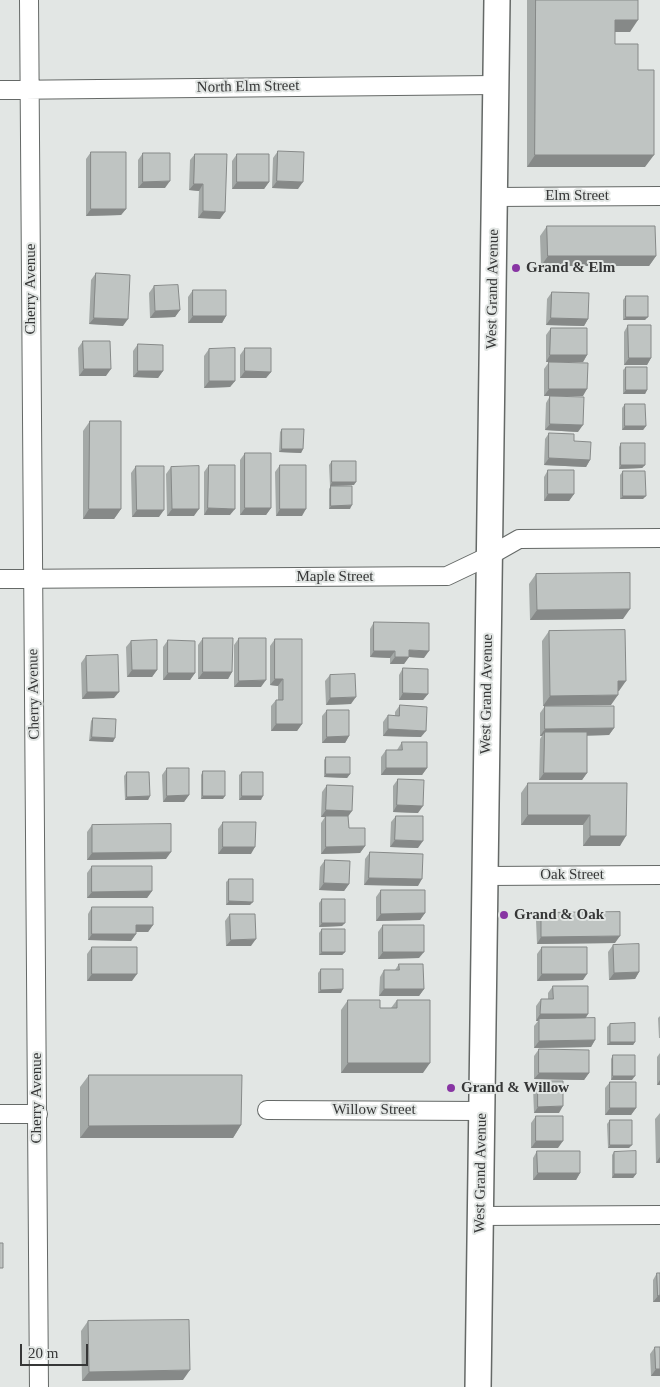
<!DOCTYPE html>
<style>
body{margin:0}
#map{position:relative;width:660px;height:1387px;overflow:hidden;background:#e2e6e4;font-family:"Times New Roman",serif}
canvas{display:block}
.scale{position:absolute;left:20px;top:1344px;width:68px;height:22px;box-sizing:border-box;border:2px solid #363737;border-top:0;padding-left:6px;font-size:15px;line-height:18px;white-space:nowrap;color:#363737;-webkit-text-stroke:4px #e2e6e4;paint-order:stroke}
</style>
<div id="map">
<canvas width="660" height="1387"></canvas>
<div class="scale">20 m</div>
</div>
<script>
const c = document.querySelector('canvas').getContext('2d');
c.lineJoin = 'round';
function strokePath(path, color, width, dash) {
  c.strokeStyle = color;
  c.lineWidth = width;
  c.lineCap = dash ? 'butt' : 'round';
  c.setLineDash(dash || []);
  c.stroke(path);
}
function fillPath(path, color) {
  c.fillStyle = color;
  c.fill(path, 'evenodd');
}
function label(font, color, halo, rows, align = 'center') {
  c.font = font + ' "Times New Roman",serif';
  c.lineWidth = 4;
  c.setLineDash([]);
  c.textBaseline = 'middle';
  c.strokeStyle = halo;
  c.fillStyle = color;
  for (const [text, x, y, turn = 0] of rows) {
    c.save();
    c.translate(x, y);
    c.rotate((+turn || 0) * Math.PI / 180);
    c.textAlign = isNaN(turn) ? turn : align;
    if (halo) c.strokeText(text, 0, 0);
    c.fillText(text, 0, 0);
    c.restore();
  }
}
const minor = new Path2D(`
 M 29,0 L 39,1387
 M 0,90 L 495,85
 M 494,197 L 660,196
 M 0,579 L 447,576 L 489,556 L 519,539 L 660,538
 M 485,876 L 660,875
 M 267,1110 L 482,1111
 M 0,1114 L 38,1114
 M 480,1216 L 660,1215`);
const secondary = new Path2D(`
 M 478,1387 L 497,0`);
strokePath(minor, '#656967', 20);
strokePath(secondary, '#656967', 28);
strokePath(minor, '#fff', 18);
strokePath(secondary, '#fff', 25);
fillPath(new Path2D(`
 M 527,0 L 638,0 L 630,32 L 615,32 L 615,44 L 638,70 L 645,167 L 527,167 Z
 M 278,151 L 298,189 L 272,188 L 273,158 Z
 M 91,152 L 126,209 L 121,215 L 86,216 L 86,159 Z
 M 143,153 L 165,188 L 138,188 L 138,160 Z
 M 195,154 L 220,219 L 198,218 L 199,191 L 189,190 L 190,160 Z
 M 237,154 L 269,182 L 264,189 L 232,189 L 232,161 Z
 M 547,226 L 656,256 L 649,266 L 541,266 L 540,236 Z
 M 96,273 L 123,326 L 89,324 L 91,280 Z
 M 154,286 L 180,310 L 175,317 L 150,318 L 149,293 Z
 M 193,290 L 226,316 L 222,323 L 188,323 L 188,297 Z
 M 552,292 L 588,319 L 584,326 L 546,325 L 547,299 Z
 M 626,296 L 645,320 L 623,320 L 623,300 Z
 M 628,325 L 651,358 L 647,365 L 624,365 L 624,332 Z
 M 551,328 L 587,355 L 583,362 L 546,362 L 546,335 Z
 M 83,341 L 106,376 L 79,376 L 78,348 Z
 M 138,344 L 163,371 L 158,378 L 133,377 L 133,351 Z
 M 245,348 L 271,372 L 266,378 L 240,378 L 240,355 Z
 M 209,349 L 235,381 L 230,387 L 204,388 L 204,356 Z
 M 549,362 L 583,396 L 544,396 L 544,369 Z
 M 626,367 L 647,390 L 645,394 L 623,394 L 623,370 Z
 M 550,396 L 578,432 L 545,430 L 546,403 Z
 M 625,404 L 646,426 L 643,430 L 622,430 L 622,408 Z
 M 90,421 L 121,509 L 114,519 L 83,519 L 83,431 Z
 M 282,429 L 303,449 L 301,453 L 279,452 L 280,432 Z
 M 549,433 L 574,441 L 590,460 L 586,467 L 544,465 L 545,439 Z
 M 621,443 L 645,465 L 642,468 L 619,469 L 619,447 Z
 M 245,453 L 271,508 L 266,515 L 240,515 L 240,460 Z
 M 332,461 L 354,485 L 330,486 L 329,465 Z
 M 209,465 L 230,515 L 204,515 L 204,472 Z
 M 280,465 L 302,516 L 276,516 L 275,472 Z
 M 136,466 L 159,517 L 132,517 L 131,473 Z
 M 171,467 L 194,516 L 167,516 L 166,474 Z
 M 548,470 L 574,494 L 569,501 L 544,501 L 544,477 Z
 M 623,471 L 643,499 L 620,499 L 620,475 Z
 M 331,486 L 350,509 L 329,509 L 329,489 Z
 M 536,574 L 623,619 L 530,620 L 529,584 Z
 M 374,622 L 424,658 L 409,657 L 404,664 L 390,664 L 390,658 L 370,657 L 370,629 Z
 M 549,631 L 619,691 L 543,706 L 542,641 Z
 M 203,638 L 232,672 L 228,679 L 198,679 L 198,645 Z
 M 239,638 L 261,687 L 234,687 L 234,645 Z
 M 275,639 L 302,724 L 297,731 L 271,731 L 271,706 L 276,700 L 278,700 L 278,686 L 270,685 L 270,646 Z
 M 168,640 L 195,673 L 190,680 L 163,680 L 163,647 Z
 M 131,641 L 157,670 L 152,677 L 127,677 L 126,647 Z
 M 86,656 L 114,698 L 82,699 L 81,663 Z
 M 403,668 L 428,694 L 423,700 L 399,700 L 399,675 Z
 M 330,675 L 351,704 L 326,705 L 325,681 Z
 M 400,705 L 421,737 L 383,736 L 383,722 L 388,715 L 395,716 L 395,712 Z
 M 545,706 L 614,728 L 609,735 L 587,736 L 587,773 L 582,780 L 539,780 L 540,739 L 542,736 L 540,736 L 540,713 Z
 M 327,710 L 349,736 L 345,743 L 322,743 L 322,716 Z
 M 93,718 L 113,742 L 89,741 L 91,721 Z
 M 402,742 L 427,768 L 422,775 L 381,775 L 381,757 L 386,750 L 397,750 Z
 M 326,757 L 350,774 L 347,778 L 324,777 L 324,760 Z
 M 167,768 L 189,795 L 184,802 L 163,802 L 162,775 Z
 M 203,771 L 223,799 L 201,799 L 201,775 Z
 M 127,772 L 150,796 L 148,800 L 125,800 L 124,776 Z
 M 242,772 L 261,800 L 239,800 L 239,775 Z
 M 398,779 L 418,813 L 393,812 L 393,786 Z
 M 528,783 L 627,783 L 620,846 L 583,846 L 583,825 L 521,825 L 521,793 Z
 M 327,785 L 348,816 L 349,828 L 365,846 L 360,853 L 321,854 L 321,823 L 325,817 L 321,817 L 322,792 Z
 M 396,816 L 418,848 L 390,847 L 391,822 Z
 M 223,822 L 251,854 L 218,854 L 218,829 Z
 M 92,825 L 166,859 L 87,860 L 87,832 Z
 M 370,852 L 418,886 L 364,885 L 365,859 Z
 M 325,860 L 349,884 L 344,891 L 319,890 L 320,867 Z
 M 92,866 L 152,891 L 147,898 L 87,898 L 87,873 Z
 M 229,879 L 250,905 L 226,905 L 226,882 Z
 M 381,890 L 425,913 L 420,920 L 376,921 L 376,897 Z
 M 322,899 L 342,926 L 319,927 L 319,903 Z
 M 92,907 L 153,925 L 148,932 L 136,932 L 136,934 L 131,941 L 88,940 L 88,914 Z
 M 541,913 L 615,943 L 537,944 L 536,920 Z
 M 230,914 L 251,946 L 226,946 L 225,921 Z
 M 383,925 L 419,958 L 378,959 L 378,932 Z
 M 322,929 L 345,952 L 342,955 L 319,955 L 319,933 Z
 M 613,945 L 639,972 L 635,979 L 609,980 L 608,952 Z
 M 92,947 L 132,981 L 87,981 L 87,954 Z
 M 542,947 L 583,980 L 537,981 L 537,954 Z
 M 399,964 L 424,989 L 419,996 L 379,996 L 380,977 L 384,970 L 395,970 Z
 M 321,969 L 341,993 L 318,993 L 318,973 Z
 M 553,986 L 585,1018 L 595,1040 L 591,1047 L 534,1048 L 534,1026 L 538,1021 L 536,1021 L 536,1006 L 541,999 L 548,999 L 548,993 Z
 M 348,1000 L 380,1008 L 391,1008 L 397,1000 L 423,1073 L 341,1073 L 341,1010 Z
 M 660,1016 L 660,1038 L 659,1038 L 658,1018 Z
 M 610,1024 L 635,1042 L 633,1045 L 607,1045 L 607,1027 Z
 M 539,1049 L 589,1073 L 584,1080 L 534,1079 L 534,1056 Z
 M 660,1053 L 660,1085 L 657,1085 L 657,1057 Z
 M 613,1055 L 632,1080 L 611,1080 L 611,1059 Z
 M 89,1075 L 241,1125 L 233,1138 L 80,1138 L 80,1087 Z
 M 538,1081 L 559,1113 L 534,1113 L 533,1088 Z
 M 610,1082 L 636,1108 L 631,1115 L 605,1115 L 605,1088 Z
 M 660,1113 L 660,1163 L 656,1163 L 655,1119 Z
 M 536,1116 L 558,1148 L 531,1148 L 531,1123 Z
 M 610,1120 L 629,1148 L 608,1148 L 607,1124 Z
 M 537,1151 L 580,1173 L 576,1180 L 533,1180 L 533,1158 Z
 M 614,1152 L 636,1174 L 633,1178 L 612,1178 L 612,1155 Z
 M 657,1273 L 660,1273 L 660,1302 L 653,1302 L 653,1280 Z
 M 88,1321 L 183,1380 L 82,1381 L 81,1331 Z
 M 655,1347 L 660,1376 L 651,1376 L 650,1354 Z`), '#a4a9a7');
fillPath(new Path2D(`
 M 615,20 L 638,20 L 630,32 L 607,32 Z
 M 535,155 L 654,155 L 645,167 L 527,167 Z
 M 170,181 L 165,188 L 138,188 L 143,182 Z
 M 277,181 L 303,182 L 298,189 L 272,188 Z
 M 237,182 L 269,182 L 264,189 L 232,189 Z
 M 194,184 L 203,184 L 199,191 L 189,190 Z
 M 91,209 L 126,209 L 121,215 L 86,216 Z
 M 203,211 L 225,212 L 220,219 L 198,218 Z
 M 548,256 L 656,256 L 649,266 L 541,266 Z
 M 180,310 L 175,317 L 150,318 L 155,311 Z
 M 193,316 L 226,316 L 222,323 L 188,323 Z
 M 626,317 L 648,317 L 645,320 L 623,320 Z
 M 94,318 L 128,319 L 123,326 L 89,324 Z
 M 551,318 L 588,319 L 584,326 L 546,325 Z
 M 550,355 L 587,355 L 583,362 L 546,362 Z
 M 629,358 L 651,358 L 647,365 L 624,365 Z
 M 84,369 L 111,369 L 106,376 L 79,376 Z
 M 138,371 L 163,371 L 158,378 L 133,377 Z
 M 245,371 L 271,372 L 266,378 L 240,378 Z
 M 209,381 L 235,381 L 230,387 L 204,388 Z
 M 549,389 L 587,389 L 583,396 L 544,396 Z
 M 626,390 L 647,390 L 645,394 L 623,394 Z
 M 550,424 L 583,425 L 578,432 L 545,430 Z
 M 625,426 L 646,426 L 643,430 L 622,430 Z
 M 282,449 L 303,449 L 301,453 L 279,452 Z
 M 549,458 L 590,460 L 586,467 L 544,465 Z
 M 621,465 L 645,465 L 642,468 L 619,469 Z
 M 332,482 L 356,482 L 354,485 L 330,486 Z
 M 548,494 L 574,494 L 569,501 L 544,501 Z
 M 623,496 L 646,496 L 643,499 L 620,499 Z
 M 352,505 L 350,509 L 329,509 L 331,506 Z
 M 208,508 L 235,509 L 230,515 L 204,515 Z
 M 245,508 L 271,508 L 266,515 L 240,515 Z
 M 89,509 L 121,509 L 114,519 L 83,519 Z
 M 172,509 L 199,509 L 194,516 L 167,516 Z
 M 280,509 L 306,509 L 302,516 L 276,516 Z
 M 137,510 L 164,510 L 159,517 L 132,517 Z
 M 630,609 L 623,619 L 530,620 L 537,610 Z
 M 409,650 L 429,651 L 424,658 L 409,657 L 404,664 L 390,664 L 395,657 Z
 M 374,651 L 395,651 L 390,658 L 370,657 Z
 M 132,670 L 157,670 L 152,677 L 127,677 Z
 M 203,672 L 232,672 L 228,679 L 198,679 Z
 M 168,673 L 195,673 L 190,680 L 163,680 Z
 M 275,679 L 283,679 L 278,686 L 270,685 Z
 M 266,680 L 261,687 L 234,687 L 239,681 Z
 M 618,681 L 626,681 L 619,691 L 611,691 Z
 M 87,692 L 119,692 L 114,698 L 82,699 Z
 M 403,693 L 428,694 L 423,700 L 399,700 Z
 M 618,695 L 611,705 L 543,706 L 550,696 Z
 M 356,697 L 351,704 L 326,705 L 330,698 Z
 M 276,724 L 302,724 L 297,731 L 271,731 Z
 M 614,728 L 609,735 L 545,736 L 545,732 L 542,736 L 540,736 L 545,729 Z
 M 388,729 L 426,731 L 421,737 L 383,736 Z
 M 349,736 L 345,743 L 322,743 L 327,737 Z
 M 92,737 L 115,738 L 113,742 L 89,741 Z
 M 386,768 L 427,768 L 422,775 L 381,775 Z
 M 544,773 L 587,773 L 582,780 L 539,780 Z
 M 326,774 L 350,774 L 347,778 L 324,777 Z
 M 189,795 L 184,802 L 163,802 L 167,796 Z
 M 150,796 L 148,800 L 125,800 L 127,797 Z
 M 203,796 L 225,796 L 223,799 L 201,799 Z
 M 242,796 L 263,796 L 261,800 L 239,800 Z
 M 397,805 L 423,806 L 418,813 L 393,812 Z
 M 326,810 L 352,811 L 347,818 L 321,817 Z
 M 528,815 L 590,815 L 583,825 L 521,825 Z
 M 590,836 L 626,836 L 620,846 L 583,846 Z
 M 395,840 L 423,841 L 418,848 L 390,847 Z
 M 365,846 L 360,853 L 321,854 L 326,847 Z
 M 223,847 L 255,847 L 251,854 L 218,854 Z
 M 171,852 L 166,859 L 87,860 L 92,853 Z
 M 369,878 L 422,879 L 418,886 L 364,885 Z
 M 324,883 L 349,884 L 344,891 L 319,890 Z
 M 152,891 L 147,898 L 87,898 L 92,892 Z
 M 229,901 L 253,902 L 250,905 L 226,905 Z
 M 425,913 L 420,920 L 376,921 L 381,914 Z
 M 322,923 L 345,923 L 342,926 L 319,927 Z
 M 136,925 L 153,925 L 148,932 L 131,932 Z
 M 92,934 L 136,934 L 131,941 L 88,940 Z
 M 620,936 L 615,943 L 537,944 L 541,937 Z
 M 256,939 L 251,946 L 226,946 L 231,940 Z
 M 322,952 L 345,952 L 342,955 L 319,955 Z
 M 383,952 L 424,952 L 419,958 L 378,959 Z
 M 639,972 L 635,979 L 609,980 L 614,973 Z
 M 92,974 L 137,974 L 132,981 L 87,981 Z
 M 542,974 L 587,974 L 583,980 L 537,981 Z
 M 343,989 L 341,993 L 318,993 L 321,990 Z
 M 384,989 L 424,989 L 419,996 L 379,996 Z
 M 540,1014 L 588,1014 L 584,1021 L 539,1019 L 538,1021 L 536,1021 Z
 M 595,1040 L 591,1047 L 534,1048 L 539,1041 Z
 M 610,1042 L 635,1042 L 633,1045 L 607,1045 Z
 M 348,1063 L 430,1063 L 423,1073 L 341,1073 Z
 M 539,1073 L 589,1073 L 584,1080 L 534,1079 Z
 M 613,1076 L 635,1076 L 632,1080 L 611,1080 Z
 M 660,1080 L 660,1085 L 657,1085 Z
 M 563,1106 L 559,1113 L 534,1113 L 538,1107 Z
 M 610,1108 L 636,1108 L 631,1115 L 605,1115 Z
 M 241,1125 L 233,1138 L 80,1138 L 89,1126 Z
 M 536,1141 L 563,1141 L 558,1148 L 531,1148 Z
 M 610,1145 L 632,1145 L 629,1148 L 608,1148 Z
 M 660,1157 L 660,1163 L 656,1163 Z
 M 538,1173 L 580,1173 L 576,1180 L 533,1180 Z
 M 614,1174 L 636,1174 L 633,1178 L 612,1178 Z
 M 660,1295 L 660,1302 L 653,1302 L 658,1296 Z
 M 656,1369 L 660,1369 L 660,1376 L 651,1376 Z
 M 190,1370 L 183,1380 L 82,1381 L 89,1372 Z`), '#868988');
const building = new Path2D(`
 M 536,0 L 638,0 L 638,20 L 615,20 L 615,44 L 638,44 L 638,70 L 654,70 L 654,155 L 535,155 Z
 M 278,151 L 304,152 L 303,182 L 277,181 Z
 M 91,152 L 126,152 L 126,209 L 91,209 Z
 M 143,153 L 170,153 L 170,181 L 143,182 Z
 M 195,154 L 227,154 L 225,212 L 203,211 L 203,184 L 194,184 Z
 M 237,154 L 269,154 L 269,182 L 237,182 Z
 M 547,226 L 655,226 L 656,256 L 548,256 Z
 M 96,273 L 130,275 L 128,319 L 94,318 Z
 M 178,285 L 180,310 L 155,311 L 154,286 Z
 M 193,290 L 226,290 L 226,316 L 193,316 Z
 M 552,292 L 589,293 L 588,319 L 551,318 Z
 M 626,296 L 648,296 L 648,317 L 626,317 Z
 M 628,325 L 651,325 L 651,358 L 629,358 Z
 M 551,328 L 587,328 L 587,355 L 550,355 Z
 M 83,341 L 110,341 L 111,369 L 84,369 Z
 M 138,344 L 163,345 L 163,371 L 138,371 Z
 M 235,348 L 235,381 L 209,381 L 209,349 Z
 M 245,348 L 271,348 L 271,372 L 245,371 Z
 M 549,362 L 588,363 L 587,389 L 549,389 Z
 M 626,367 L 647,367 L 647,390 L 626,390 Z
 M 550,396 L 584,397 L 583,425 L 550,424 Z
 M 625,404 L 645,404 L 646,426 L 625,426 Z
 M 90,421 L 121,421 L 121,509 L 89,509 Z
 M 282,429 L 304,429 L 303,449 L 282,449 Z
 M 549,433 L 574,434 L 574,441 L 591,442 L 590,460 L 549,458 Z
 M 621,443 L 645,443 L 645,465 L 621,465 Z
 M 245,453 L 271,453 L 271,508 L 245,508 Z
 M 332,461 L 356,461 L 356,482 L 332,482 Z
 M 209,465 L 235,465 L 235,509 L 208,508 Z
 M 280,465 L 306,465 L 306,509 L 280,509 Z
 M 136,466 L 164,466 L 164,510 L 137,510 Z
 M 199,466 L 199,509 L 172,509 L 171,467 Z
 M 548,470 L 574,470 L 574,494 L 548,494 Z
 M 623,471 L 645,471 L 646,496 L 623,496 Z
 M 331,486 L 352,486 L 352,505 L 331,506 Z
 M 630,573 L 630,609 L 537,610 L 536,574 Z
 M 374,622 L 429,623 L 429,651 L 409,650 L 409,657 L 395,657 L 395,651 L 374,651 Z
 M 625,630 L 626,681 L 618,681 L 618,695 L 550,696 L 549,631 Z
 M 203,638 L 233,638 L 232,672 L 203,672 Z
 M 239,638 L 266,638 L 266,680 L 239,681 Z
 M 275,639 L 302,639 L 302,724 L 276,724 L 276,700 L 283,700 L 283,679 L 275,679 Z
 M 157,640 L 157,670 L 132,670 L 131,641 Z
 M 168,640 L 195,641 L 195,673 L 168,673 Z
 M 118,655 L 119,692 L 87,692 L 86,656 Z
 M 403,668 L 428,669 L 428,694 L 403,693 Z
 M 355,674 L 356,697 L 330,698 L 330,675 Z
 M 400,705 L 427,707 L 426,731 L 388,729 L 388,715 L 399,716 Z
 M 545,706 L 614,706 L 614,728 L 545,729 Z
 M 327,710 L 349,710 L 349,736 L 327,737 Z
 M 93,718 L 116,719 L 115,738 L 92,737 Z
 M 545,732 L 587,732 L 587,773 L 544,773 Z
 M 402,742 L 427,742 L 427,768 L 386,768 L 386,750 L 402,750 Z
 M 326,757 L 350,757 L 350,774 L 326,774 Z
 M 167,768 L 189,768 L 189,795 L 167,796 Z
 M 203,771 L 225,771 L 225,796 L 203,796 Z
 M 127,772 L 149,772 L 150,796 L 127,797 Z
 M 242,772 L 263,772 L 263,796 L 242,796 Z
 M 398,779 L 424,780 L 423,806 L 397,805 Z
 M 528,783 L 627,783 L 626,836 L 590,836 L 590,815 L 528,815 Z
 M 327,785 L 353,786 L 352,811 L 326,810 Z
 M 326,816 L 348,816 L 349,828 L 365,828 L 365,846 L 326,847 Z
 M 396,816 L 423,816 L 423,841 L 395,840 Z
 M 223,822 L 256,822 L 255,847 L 223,847 Z
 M 171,824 L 171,852 L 92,853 L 92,825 Z
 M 370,852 L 423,854 L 422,879 L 369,878 Z
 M 325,860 L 350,861 L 349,884 L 324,883 Z
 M 92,866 L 152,866 L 152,891 L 92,892 Z
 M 229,879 L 253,879 L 253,902 L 229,901 Z
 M 381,890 L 425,890 L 425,913 L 381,914 Z
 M 322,899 L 345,899 L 345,923 L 322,923 Z
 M 92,907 L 153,907 L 153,925 L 136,925 L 136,934 L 92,934 Z
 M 620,912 L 620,936 L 541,937 L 541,913 Z
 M 230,914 L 255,914 L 256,939 L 231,940 Z
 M 383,925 L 424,925 L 424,952 L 383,952 Z
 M 322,929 L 345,929 L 345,952 L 322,952 Z
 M 639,944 L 639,972 L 614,973 L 613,945 Z
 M 92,947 L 137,947 L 137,974 L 92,974 Z
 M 542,947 L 587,947 L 587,974 L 542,974 Z
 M 399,964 L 423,964 L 424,989 L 384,989 L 384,970 L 399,970 Z
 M 321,969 L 343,969 L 343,989 L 321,990 Z
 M 553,986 L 588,986 L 588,1014 L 540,1014 L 541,999 L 553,999 Z
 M 348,1000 L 380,1000 L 380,1008 L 397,1008 L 397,1000 L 430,1000 L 430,1063 L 348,1063 Z
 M 595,1018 L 595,1040 L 539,1041 L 539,1019 Z
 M 635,1023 L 635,1042 L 610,1042 L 610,1024 Z
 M 539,1049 L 589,1050 L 589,1073 L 539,1073 Z
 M 613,1055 L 635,1055 L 635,1076 L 613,1076 Z
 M 89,1075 L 242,1075 L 241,1125 L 89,1126 Z
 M 538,1081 L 563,1081 L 563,1106 L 538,1107 Z
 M 610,1082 L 636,1082 L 636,1108 L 610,1108 Z
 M 536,1116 L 563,1116 L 563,1141 L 536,1141 Z
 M 610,1120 L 632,1120 L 632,1145 L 610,1145 Z
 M 537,1151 L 580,1151 L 580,1173 L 538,1173 Z
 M 636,1151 L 636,1174 L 614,1174 L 614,1152 Z
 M 0,1243 L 3,1243 L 3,1268 L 0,1268 Z
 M 657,1273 L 660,1273 L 660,1295 L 658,1296 Z
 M 189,1320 L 190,1370 L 89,1372 L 88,1321 Z
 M 655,1347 L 660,1347 L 660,1369 L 656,1369 Z`);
fillPath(building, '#bfc4c2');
strokePath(building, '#868988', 1);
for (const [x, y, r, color] of [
 [516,268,5,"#8835a3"],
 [504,915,5,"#8835a3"],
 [451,1088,5,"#8835a3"]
]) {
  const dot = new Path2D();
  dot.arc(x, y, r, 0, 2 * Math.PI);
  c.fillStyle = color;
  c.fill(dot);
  strokePath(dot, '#e2e6e4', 2);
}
label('15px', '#363737', '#e2e6e4', [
 ["North Elm Street",248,87,-1],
 ["Elm Street",577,196],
 ["Cherry Avenue",31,289,-90],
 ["West Grand Avenue",493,289,-89],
 ["Maple Street",335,577],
 ["Cherry Avenue",34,694,-91],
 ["West Grand Avenue",487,694,-89],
 ["Oak Street",572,875],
 ["Cherry Avenue",37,1098,-90],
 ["Willow Street",374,1110],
 ["West Grand Avenue",481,1173,-89]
]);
label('bold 15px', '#363737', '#e2e6e4', [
 ["Grand & Elm",526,268],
 ["Grand & Oak",514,915],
 ["Grand & Willow",461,1088]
], 'left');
</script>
